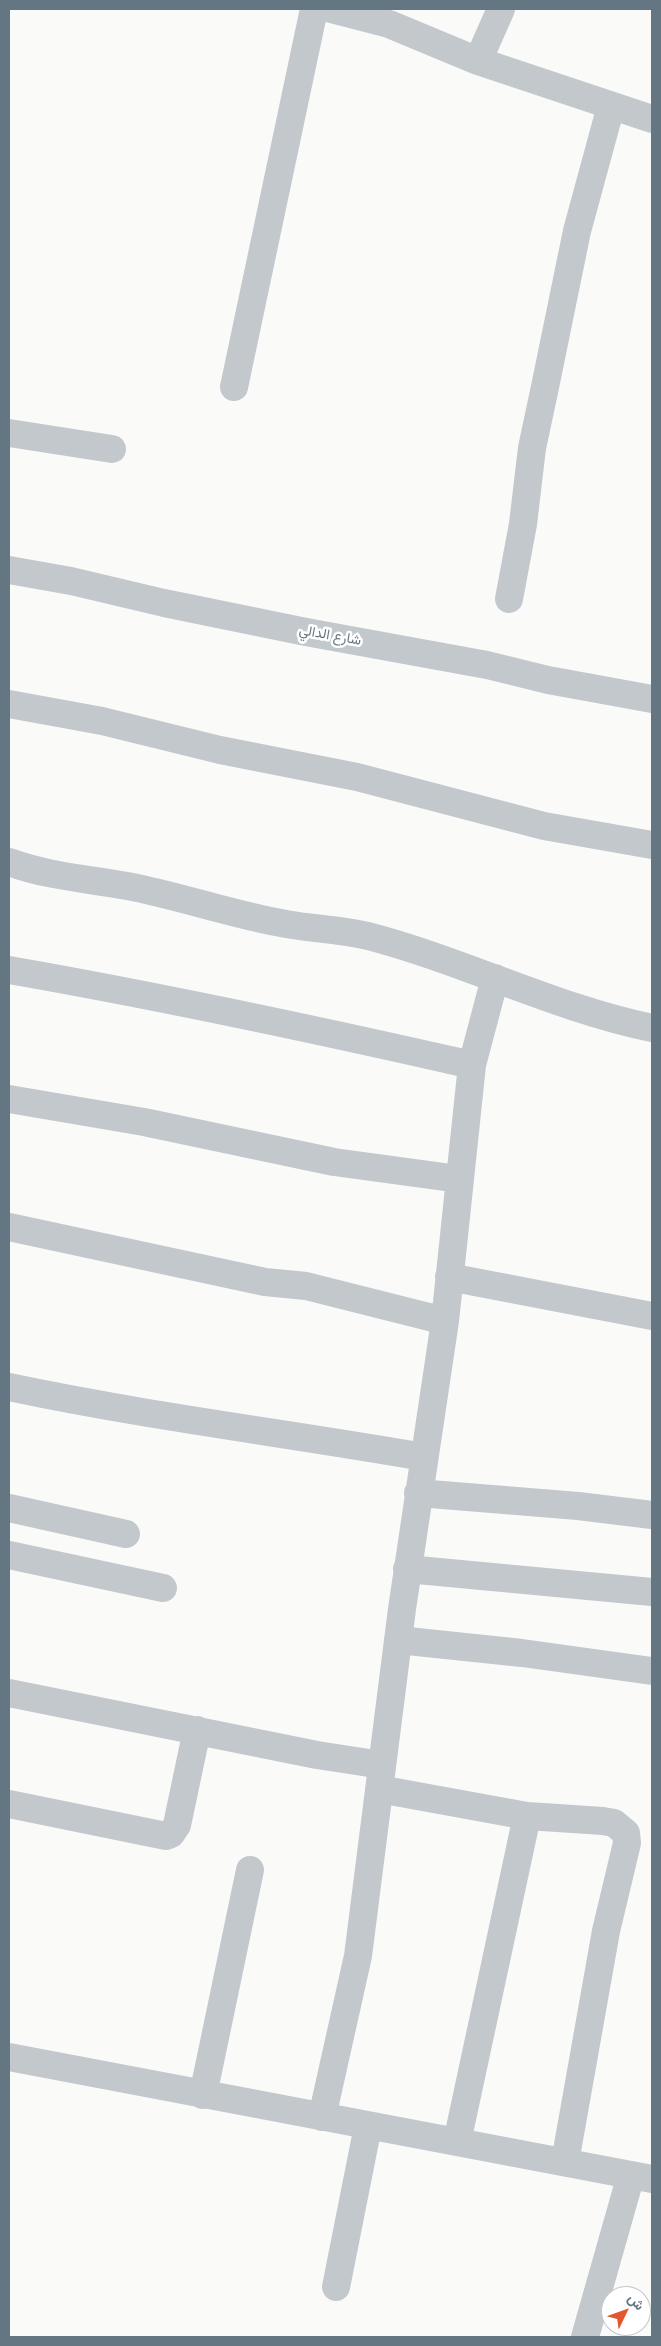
<!DOCTYPE html>
<meta charset="utf-8">
<style>
body{margin:0}
#map{position:relative;width:661px;height:2346px;overflow:hidden;background:#fafaf8;font-family:Poppins,Vazirmatn,sans-serif}
canvas{display:block}
.frame{position:absolute;inset:0;border:10px solid #657683;pointer-events:none}
.north{position:absolute;left:601px;top:2286px;width:50px;height:50px;box-sizing:border-box;background:#fff;border:1px solid #c1c8cd;border-radius:50%;rotate:48deg;font-size:14px;font-weight:700;line-height:20px;text-align:center;color:#657683}
.north::after{content:'';display:block;margin:auto;width:18px;height:22px;background:#e4572e;clip-path:polygon(50% 0,100% 100%,50% 72%,0 100%)}
</style>
<div id="map">
<canvas width="661" height="2346"></canvas>
<div class="frame"></div>
<div class="north">ش</div>
</div>
<script>
const c = document.querySelector('canvas').getContext('2d');
c.lineJoin = 'round';
function strokePath(path, color, width, dash) {
  c.strokeStyle = color;
  c.lineWidth = width;
  c.lineCap = dash ? 'butt' : 'round';
  c.setLineDash(dash || []);
  c.stroke(path);
}
function label(font, color, halo, rows, align = 'center') {
  c.font = font + ' Poppins,Vazirmatn,sans-serif';
  c.lineWidth = 5;
  c.setLineDash([]);
  c.textBaseline = 'middle';
  c.strokeStyle = halo;
  c.fillStyle = color;
  for (const [text, x, y, turn = 0] of rows) {
    c.save();
    c.translate(x, y);
    c.rotate((+turn || 0) * Math.PI / 180);
    c.textAlign = isNaN(turn) ? turn : align;
    if (halo) c.strokeText(text, 0, 0);
    c.fillText(text, 0, 0);
    c.restore();
  }
}
strokePath(new Path2D(`
 M 331,9 L 389,24 L 478,61 L 652,119
 M 478,61 L 501,9
 M 234,387 L 314,9
 M 9,433 L 112,449
 M 9,570 L 71,581 L 164,603 L 306,632 L 487,665 L 548,680 L 652,699
 M 509,599 L 523,524 L 532,448 L 545,387 L 577,231 L 611,106
 M 9,704 L 102,721 L 220,750 L 357,777 L 544,826 L 652,845
 M 9,862 C 47,876 88,879 127,886 C 181,896 232,915 286,924 C 313,929 340,929 368,936 C 464,961 555,1008 652,1028
 M 9,970 C 164,997 318,1030 472,1065
 M 9,1099 L 144,1122 L 334,1162 L 459,1179
 M 9,1227 L 265,1282 L 306,1286 L 445,1321
 M 449,1277 L 652,1316
 M 9,1387 C 146,1416 286,1433 424,1457
 M 418,1493 L 578,1506 L 652,1515
 M 9,1508 L 126,1534
 M 9,1555 L 163,1588
 M 407,1569 L 652,1592
 M 398,1640 L 522,1653 L 652,1671
 M 9,1693 L 317,1755 L 382,1765
 M 379,1789 L 527,1816 L 603,1821 L 614,1823 L 626,1833 L 627,1843 L 606,1931 L 565,2162
 M 9,1804 L 166,1836 L 171,1834 L 177,1825 L 197,1730
 M 9,2057 L 652,2179
 M 203,2095 L 250,1870
 M 322,2117 L 358,1956 L 402,1609 L 445,1321 L 472,1065 L 495,978
 M 457,2142 L 527,1816
 M 336,2287 L 368,2126
 M 585,2337 L 631,2175`), '#c3c8cc', 28);
label('14px', '#657683', '#fff', [
 ["شارع الدالي",330,636,10]
]);
</script>
